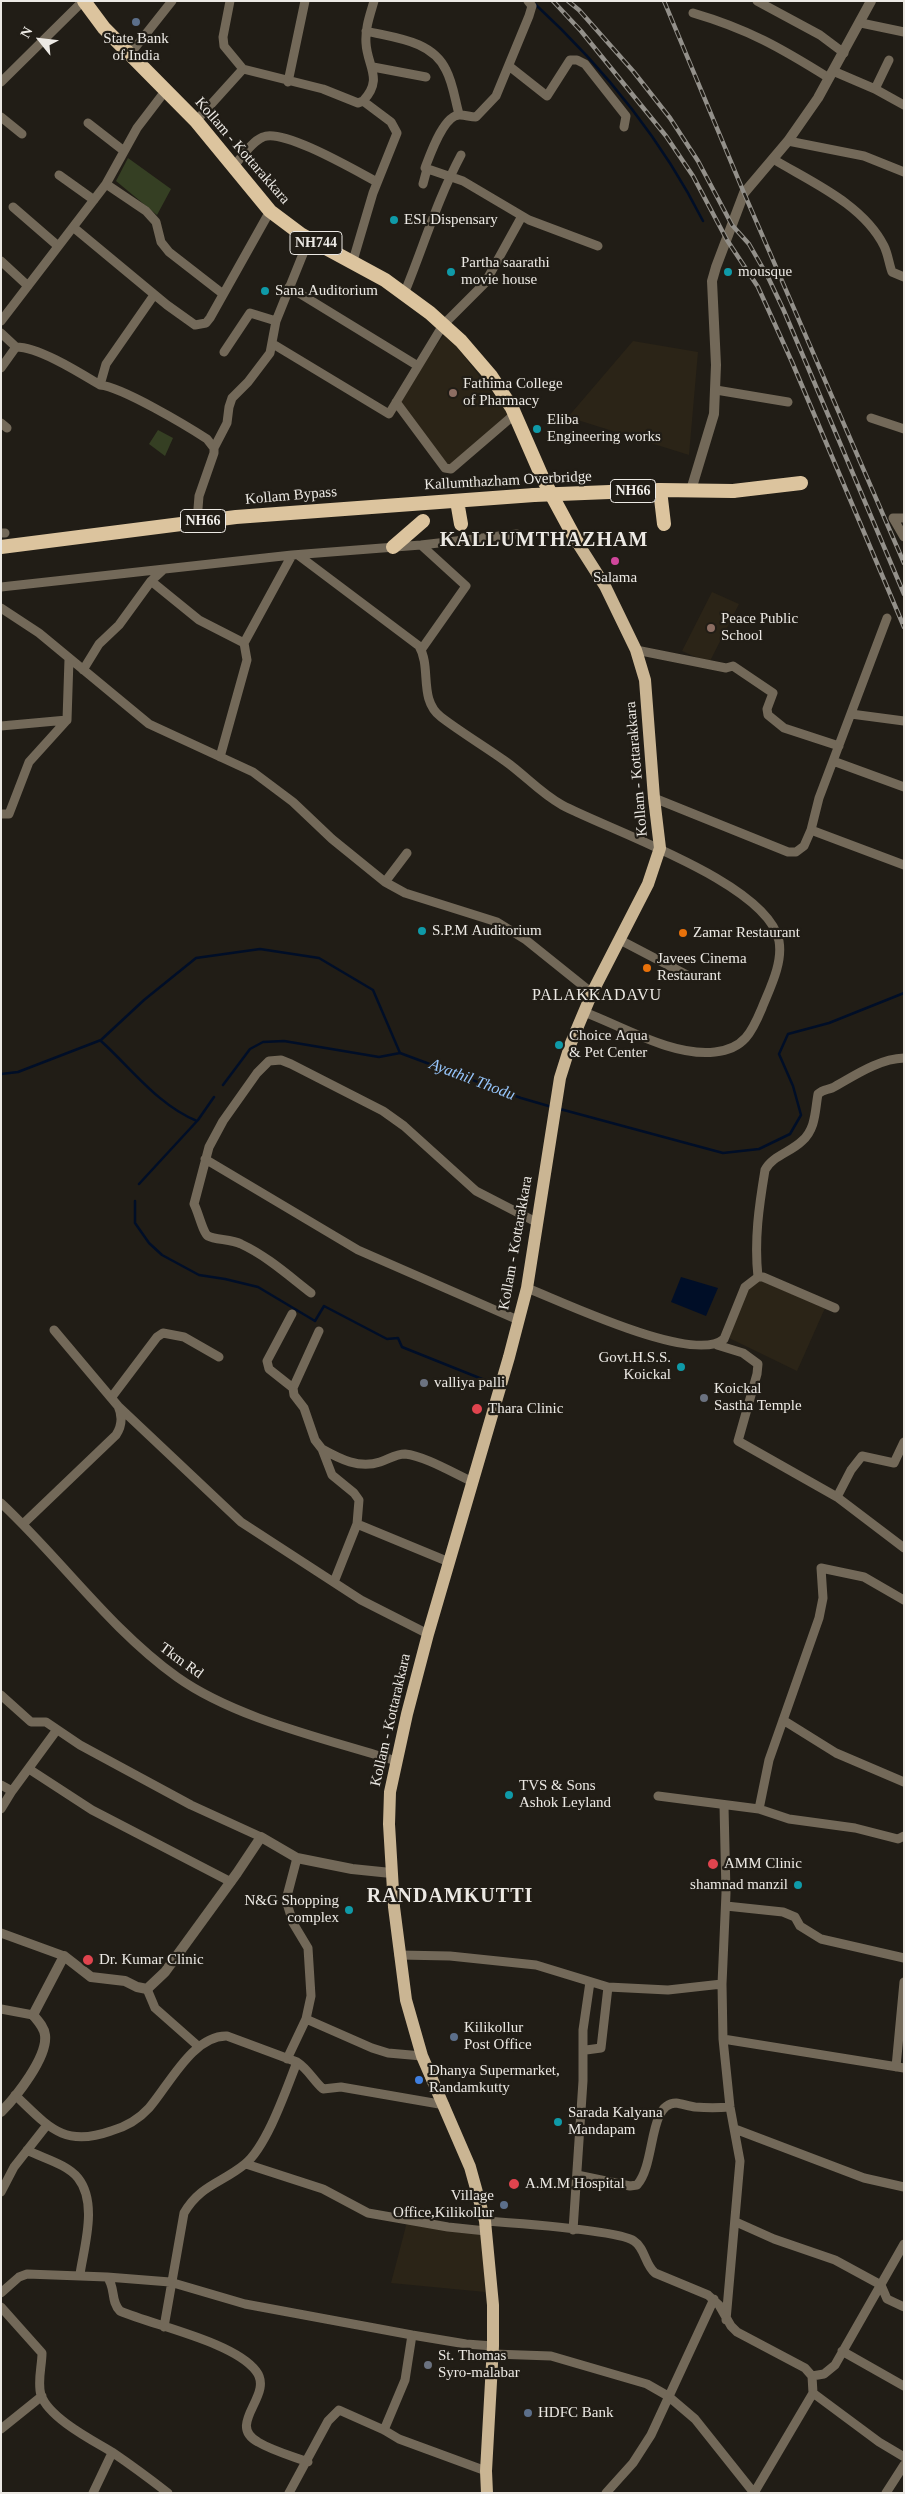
<!DOCTYPE html>
<style>
body{margin:0}
#map{position:relative;width:905px;height:2494px;overflow:hidden;background:#211d16;font-family:Georgia,serif}
canvas{display:block}
.frame{position:absolute;inset:0;border:2px solid #ece9e4;pointer-events:none}
.north{position:absolute;left:15px;top:15px;width:50px;height:50px;-webkit-text-stroke:4px #211d16;paint-order:stroke;rotate:299deg;font-size:14px;font-weight:700;line-height:20px;text-align:center;color:#ece9e4}
.north::after{content:'';display:block;margin:auto;width:18px;height:22px;background:#ece9e4;clip-path:polygon(50% 0,100% 100%,50% 72%,0 100%)}
</style>
<div id="map">
<canvas width="905" height="2494"></canvas>
<div class="frame"></div>
<div class="north">N</div>
</div>
<script>
const c = document.querySelector('canvas').getContext('2d');
c.lineJoin = 'round';
function fillPath(path, color) {
  c.fillStyle = color;
  c.fill(path, 'evenodd');
}
function strokePath(path, color, width, dash) {
  c.strokeStyle = color;
  c.lineWidth = width;
  c.lineCap = dash ? 'butt' : 'round';
  c.setLineDash(dash || []);
  c.stroke(path);
}
function label(font, color, halo, rows, align = 'center') {
  c.font = font + ' Georgia,serif';
  c.lineWidth = 4.5;
  c.setLineDash([]);
  c.textBaseline = 'middle';
  c.strokeStyle = halo;
  c.fillStyle = color;
  for (const [text, x, y, turn = 0] of rows) {
    c.save();
    c.translate(x, y);
    c.rotate((+turn || 0) * Math.PI / 180);
    c.textAlign = isNaN(turn) ? turn : align;
    if (halo) c.strokeText(text, 0, 0);
    c.fillText(text, 0, 0);
    c.restore();
  }
}
fillPath(new Path2D(`
 M 446,332 L 511,418 L 448,467 L 398,400 Z
 M 633,341 L 698,352 L 689,455 L 568,417 Z
 M 712,592 L 739,604 L 709,663 L 682,651 Z
 M 757,1279 L 825,1308 L 797,1371 L 729,1338 L 749,1286 Z
 M 407,2222 L 482,2233 L 485,2292 L 391,2283 Z`), '#2b2417');
fillPath(new Path2D(`
 M 128,158 L 171,189 L 157,215 L 116,181 Z
 M 158,430 L 173,438 L 165,456 L 149,444 Z`), '#353f23');
fillPath(new Path2D(`
 M 681,1277 L 718,1288 L 706,1316 L 671,1302 Z`), '#000e27');
strokePath(new Path2D(`
 M 535,4 C 602,66 662,140 703,221
 M 101,1041 C 132,1069 158,1105 197,1121
 M 1,1074 L 18,1072 L 101,1040 L 144,1000 L 196,958 L 260,949 L 319,958 L 373,990 L 400,1053 L 521,1098 L 552,1107
 M 223,1085 L 250,1049 L 263,1042 L 284,1041 L 379,1057 L 400,1053
 M 560,1109 L 723,1153 L 759,1149 L 790,1134 L 801,1115 L 793,1086 L 779,1054 L 788,1034 L 829,1023 L 904,993
 M 139,1184 L 198,1120 L 214,1097
 M 135,1201 L 135,1223 L 149,1243 L 162,1255 L 199,1275 L 225,1279 L 258,1287 L 315,1321 L 324,1306 L 387,1339 L 398,1338 L 402,1347 L 492,1383`), '#000e27', 2.5);
strokePath(new Path2D(`
 M 528,1 L 532,6 L 529,16 L 496,96 L 476,117 C 470,117 466,115 460,115 C 444,114 430,155 425,168 L 463,181 L 529,220 L 598,246
 M 757,1 L 820,35 L 844,53
 M 693,13 C 748,29 781,48 829,78
 M 861,23 L 904,32
 M 366,31 C 394,38 432,40 446,70 C 453,83 455,100 459,114
 M 130,54 L 172,1
 M 509,66 L 547,96 L 570,60 L 577,60 L 585,64 L 626,116 L 624,127
 M 373,67 L 426,77
 M 243,69 L 323,89 L 358,103 L 363,101 C 384,79 367,66 366,43 C 365,28 370,15 374,1
 M 833,71 L 875,89 L 904,105
 M 1,82 L 83,1
 M 288,82 L 305,1
 M 875,89 L 889,60
 M 1,117 L 22,134
 M 196,121 L 243,69 L 224,46 L 223,37 L 230,1
 M 88,123 L 124,151
 M 788,141 L 864,156 L 904,172
 M 773,159 C 811,182 863,204 884,246 C 888,254 889,264 892,272 L 904,277
 M 233,167 C 242,157 251,142 263,137 C 283,128 356,171 377,182
 M 59,175 L 94,200
 M 106,184 L 146,211 L 156,222 L 161,242 L 169,252 L 223,294
 M 423,184 L 427,169
 M 13,207 L 58,246
 M 73,227 L 167,305 L 195,325 L 206,323 L 210,318 L 270,211
 M 1,261 L 28,286
 M 352,264 L 373,193 L 397,133 L 391,122 L 363,101
 M 289,287 L 418,366
 M 404,294 C 423,248 437,200 461,155
 M 1,321 L 106,184 L 137,128 L 166,90
 M 1,333 L 16,347 C 39,347 80,373 100,385 C 122,387 187,426 207,439 L 214,448 L 214,453 L 199,496 L 197,521
 M 273,344 L 389,414 L 443,325 L 485,283 L 522,216
 M 224,352 L 250,313 L 276,321
 M 1,368 L 16,347
 M 100,385 L 106,364 L 154,295
 M 716,390 L 788,402
 M 396,402 L 445,468 L 451,469 L 515,414
 M 871,418 L 904,429
 M 1,423 L 7,428
 M 214,448 L 227,423 L 229,407 L 232,398 L 248,382 L 270,353 L 276,321 L 309,239
 M 904,518 L 893,518 L 904,537
 M 1,533 L 5,533
 M 421,545 L 466,586 L 421,650
 M 298,555 L 419,646 C 432,668 418,699 441,717 C 462,733 484,746 505,761 C 525,775 540,793 562,805 C 611,831 768,883 779,941 C 783,963 770,988 762,1008 C 752,1032 744,1049 715,1052 C 673,1057 624,1027 584,1012
 M 151,581 L 199,620 L 244,643
 M 1,587 L 292,555 L 421,545 L 517,534
 M 1,608 L 39,633 L 149,724 L 253,772 L 293,802 L 332,839 L 385,882 L 405,893 L 497,922 L 526,940 L 592,993
 M 636,650 L 726,668 L 733,666 L 773,693 L 767,709 L 768,715 L 784,728 L 839,746
 M 83,670 L 99,644 L 119,625 L 151,581 L 163,570
 M 851,714 L 904,721
 M 1,726 L 67,720 L 69,659
 M 220,757 L 247,660 L 244,643 L 292,555
 M 833,761 L 904,787
 M 654,798 L 788,852 L 796,852 L 804,846 L 811,830 L 819,798 L 887,618
 M 1,814 L 9,814 L 29,762 L 67,720
 M 811,830 L 904,865
 M 385,882 L 407,853
 M 620,940 L 687,975
 M 205,1159 L 358,1250 L 518,1320
 M 758,1277 C 754,1240 759,1206 765,1170 C 772,1156 791,1152 802,1141 C 816,1129 815,1110 818,1094 C 823,1089 827,1090 832,1088 C 854,1076 878,1059 904,1058
 M 527,1288 C 563,1302 694,1365 724,1339 L 745,1287 L 758,1277 L 763,1277 L 835,1308
 M 311,1293 C 289,1276 267,1256 241,1244 C 232,1239 215,1240 208,1236 C 203,1233 198,1211 194,1204 L 209,1147 L 223,1121 L 257,1073 L 269,1061 L 281,1060 L 291,1064 L 383,1111 L 404,1126 L 476,1191 L 536,1222
 M 292,1314 L 267,1361 L 269,1369 L 293,1388
 M 319,1331 L 293,1388 L 294,1395 L 304,1408 L 315,1440 L 322,1449 L 332,1475 L 354,1493 L 359,1500 L 357,1524 L 334,1582
 M 717,1345 L 743,1353 L 758,1364 L 757,1374 L 738,1441 L 837,1497 L 904,1548
 M 111,1398 L 157,1337 L 163,1333 L 184,1337 L 219,1357
 M 118,1406 L 241,1522 L 361,1600 L 428,1634
 M 322,1449 C 340,1459 359,1469 380,1462 C 389,1459 396,1454 405,1454 C 425,1456 455,1474 473,1482
 M 837,1497 L 851,1470 L 862,1456 L 894,1463 L 904,1442
 M 1,1503 C 61,1559 110,1629 177,1677 C 236,1719 327,1739 396,1761
 M 23,1524 L 116,1435 C 122,1426 123,1417 118,1406 L 54,1330
 M 357,1524 L 449,1562
 M 1,1695 L 31,1722 L 46,1722 L 80,1745 L 191,1805 L 261,1837
 M 783,1720 L 836,1753 L 904,1782
 M 29,1769 L 92,1810 L 231,1882
 M 1,1785 L 12,1791
 M 658,1796 L 759,1809 L 789,1819 L 855,1828 L 898,1839 L 904,1836
 M 724,1806 L 726,1893 L 722,1984 L 723,2039 L 730,2107 L 740,2161 L 726,2320
 M 1,1809 L 12,1791 L 56,1731
 M 759,1809 L 769,1760 L 819,1618 L 823,1598 L 821,1568 L 864,1577 L 904,1600
 M 726,1906 L 783,1912 L 795,1917 L 800,1926 L 821,1939 L 904,1958
 M 1,1933 L 64,1956
 M 399,1955 L 450,1956 L 536,1965 L 608,1987 L 668,1990 L 722,1984
 M 147,1989 L 155,2008 L 198,2046
 M 1,2009 L 33,2015
 M 306,2019 L 372,2048 L 388,2053 L 422,2056
 M 723,2039 L 904,2068
 M 586,2050 L 601,2048 L 608,1987
 M 287,2059 L 306,2019 L 311,1996 L 308,1948 L 293,1923 L 286,1900 L 297,1858
 M 896,2067 L 904,1982
 M 15,2095 C 48,2126 63,2148 111,2131 C 125,2127 139,2119 149,2108 C 169,2085 193,2035 227,2036 L 297,2062 C 308,2069 313,2080 323,2089 L 341,2087 L 445,2105
 M 735,2129 L 864,2178 L 904,2187
 M 27,2150 C 42,2158 67,2164 78,2178 C 98,2203 84,2247 80,2274
 M 246,2164 L 323,2189 L 368,2213 L 448,2227 L 486,2231
 M 577,2175 L 630,2186 L 637,2185 C 656,2164 648,2103 676,2103 C 682,2104 689,2106 695,2107 C 707,2108 718,2108 730,2107
 M 1,2192 L 14,2167 L 47,2125
 M 485,2221 C 511,2223 618,2230 634,2241 C 645,2248 645,2265 655,2273 L 708,2295 L 719,2305 L 731,2326 L 737,2332 L 805,2368 L 812,2376 L 813,2393 L 879,2442 L 904,2457
 M 736,2222 L 774,2239 L 835,2260 L 881,2285 L 887,2299 L 904,2307
 M 573,2230 L 583,2081 L 583,2030 L 590,1982
 M 107,2277 L 170,2282 L 245,2304 L 412,2335
 M 1,2293 L 19,2277 L 27,2274 L 107,2277 C 116,2287 110,2301 120,2311 C 155,2326 234,2342 256,2371 C 275,2395 225,2424 258,2442 C 273,2451 292,2456 308,2462
 M 1,2307 L 42,2353 C 42,2366 37,2382 41,2395 C 49,2418 92,2440 112,2452 C 131,2465 150,2479 168,2493
 M 164,2327 L 184,2213 C 200,2185 222,2183 245,2164 C 267,2146 286,2090 297,2062
 M 842,2351 L 904,2386
 M 493,2354 L 551,2356 L 647,2384 L 668,2396 L 695,2419 L 754,2493
 M 812,2376 L 824,2374 L 835,2365 L 904,2244
 M 1,2429 L 42,2396
 M 384,2430 L 405,2380 L 412,2335 L 466,2344 L 493,2346
 M 93,2493 L 112,2453
 M 289,2493 L 328,2421 L 339,2410 L 384,2430 L 399,2439 L 486,2471
 M 606,2493 L 633,2463 L 651,2435 L 714,2299
 M 754,2493 L 813,2393
 M 886,2493 L 904,2465`), '#736959', 9);
strokePath(new Path2D(`
 M 691,490 L 714,414 L 716,365 L 712,281 L 716,267 L 744,193 L 788,141 L 818,98 L 871,1
 M 1,2112 C 16,2097 48,2057 45,2035 C 44,2027 38,2021 33,2015 L 64,1956 L 91,1977 L 125,1981 L 137,1987 L 147,1989 L 165,1972 L 237,1873 L 261,1837 L 297,1858 L 352,1869 L 391,1873`), '#736959', 10);
strokePath(new Path2D(`
 M 487,2493 L 486,2471 L 493,2346 L 493,2305 L 485,2221 L 470,2167 L 422,2056 L 406,2000 L 394,1907 L 389,1824 L 390,1792 L 407,1714 L 428,1634 L 509,1357 L 527,1288 L 560,1078 L 571,1043 L 592,993 L 648,884 L 660,848 L 654,798 L 645,680 L 636,650 L 605,586 L 577,542`), '#cab593', 12);
strokePath(new Path2D(`
 M 84,1 L 104,28 L 196,121 L 270,211 L 302,235 L 385,280 L 430,313 L 461,341 L 491,376 L 512,408 L 543,479 L 577,542
 M 660,490 L 664,524
 M 733,491 L 801,483
 M 457,501 L 461,524
 M 1,547 L 236,517 L 534,495
 M 393,547 L 423,521`), '#dcc49e', 14);
const rail = new Path2D(`
 M 553,1 L 581,31 L 666,136 L 693,176 L 727,240 L 758,287 L 792,362 L 904,627
 M 568,1 L 579,10 L 633,71 L 670,118 L 698,161 L 732,225 L 749,244 L 768,277 L 784,311 L 904,594
 M 664,1 L 744,193 L 904,563`);
strokePath(rail, '#93908a', 4.5);
strokePath(rail, '#211d16', 2.5, [8]);
strokePath(new Path2D(`
 M 534,495 L 660,490 L 733,491`), '#dcc49e', 14);
for (const [x, y, r, color] of [
 [136,22,5,"#5c6f8a"],
 [394,220,5,"#0f9aa8"],
 [451,272,5,"#0f9aa8"],
 [728,272,5,"#0f9aa8"],
 [265,291,5,"#0f9aa8"],
 [453,393,5,"#8d6e63"],
 [537,429,5,"#0f9aa8"],
 [615,561,5,"#d1479c"],
 [711,628,5,"#8d6e63"],
 [422,931,5,"#0f9aa8"],
 [683,933,5,"#e8710a"],
 [647,968,5,"#e8710a"],
 [559,1045,5,"#0f9aa8"],
 [681,1367,5,"#0f9aa8"],
 [424,1383,5,"#6b7280"],
 [704,1398,5,"#6b7280"],
 [477,1409,6,"#e0444e"],
 [509,1795,5,"#0f9aa8"],
 [713,1864,6,"#e0444e"],
 [798,1885,5,"#0f9aa8"],
 [349,1910,5,"#0f9aa8"],
 [88,1960,6,"#e0444e"],
 [454,2037,5,"#5c6f8a"],
 [419,2080,5,"#3f7fe0"],
 [558,2122,5,"#0f9aa8"],
 [514,2184,6,"#e0444e"],
 [504,2205,5,"#5c6f8a"],
 [428,2365,5,"#6b7280"],
 [528,2413,5,"#5c6f8a"]
]) {
  const dot = new Path2D();
  dot.arc(x, y, r, 0, 2 * Math.PI);
  c.fillStyle = color;
  c.fill(dot);
  strokePath(dot, '#211d16', 2);
}
for (const [x, y, w] of [
 [316,243,52],
 [633,491,45],
 [203,521,45]
]) {
  const box = new Path2D();
  box.roundRect(x - w / 2, y - 11.5, w, 23, 4);
  c.fillStyle = '#211d16';
  c.fill(box);
  strokePath(box, '#ece9e4', 1);
}
label('bold 14px', '#ece9e4', null, [
 ["NH744",316,243],
 ["NH66",633,491],
 ["NH66",203,521]
]);
label('15px', '#ece9e4', '#211d16', [
 ["State Bank",136,39,"center"],
 ["of India",136,56,"center"],
 ["ESI Dispensary",404,220],
 ["Partha saarathi",461,263],
 ["movie house",461,280],
 ["mousque",738,272],
 ["Sana Auditorium",275,291],
 ["Fathima College",463,384],
 ["of Pharmacy",463,401],
 ["Eliba",547,420],
 ["Engineering works",547,437],
 ["Salama",615,578,"center"],
 ["Peace Public",721,619],
 ["School",721,636],
 ["S.P.M Auditorium",432,931],
 ["Zamar Restaurant",693,933],
 ["Javees Cinema",657,959],
 ["Restaurant",657,976],
 ["Choice Aqua",569,1036],
 ["& Pet Center",569,1053],
 ["Govt.H.S.S.",671,1358,"right"],
 ["Koickal",671,1375,"right"],
 ["valliya palli",434,1383],
 ["Koickal",714,1389],
 ["Sastha Temple",714,1406],
 ["Thara Clinic",488,1409],
 ["TVS & Sons",519,1786],
 ["Ashok Leyland",519,1803],
 ["AMM Clinic",724,1864],
 ["shamnad manzil",788,1885,"right"],
 ["N&G Shopping",339,1901,"right"],
 ["complex",339,1918,"right"],
 ["Dr. Kumar Clinic",99,1960],
 ["Kilikollur",464,2028],
 ["Post Office",464,2045],
 ["Dhanya Supermarket,",429,2071],
 ["Randamkutty",429,2088],
 ["Sarada Kalyana",568,2113],
 ["Mandapam",568,2130],
 ["A.M.M Hospital",525,2184],
 ["Village",494,2196,"right"],
 ["Office,Kilikollur",494,2213,"right"],
 ["St. Thomas",438,2356],
 ["Syro-malabar",438,2373],
 ["HDFC Bank",538,2413]
], 'left');
label('15px', '#ece9e4', '#211d16', [
 ["Kollam - Kottarakkara",242,151,49],
 ["Kallumthazham Overbridge",508,481,-3],
 ["Kollam Bypass",291,496,-5],
 ["Kollam - Kottarakkara",637,769,-95],
 ["Kollam - Kottarakkara",516,1243,-80],
 ["Tkm Rd",181,1661,36],
 ["Kollam - Kottarakkara",391,1720,-77]
]);
c.letterSpacing = '1px';
label('16px', '#ece9e4', '#211d16', [
 ["PALAKKADAVU",597,996]
]);
c.letterSpacing = '0px';
label('italic 16px', '#97c6fc', '#211d16', [
 ["Ayathil Thodu",472,1080,21]
]);
c.letterSpacing = '1px';
label('bold 20px', '#ece9e4', '#211d16', [
 ["KALLUMTHAZHAM",544,541],
 ["RANDAMKUTTI",450,1897]
]);
c.letterSpacing = '0px';
</script>
